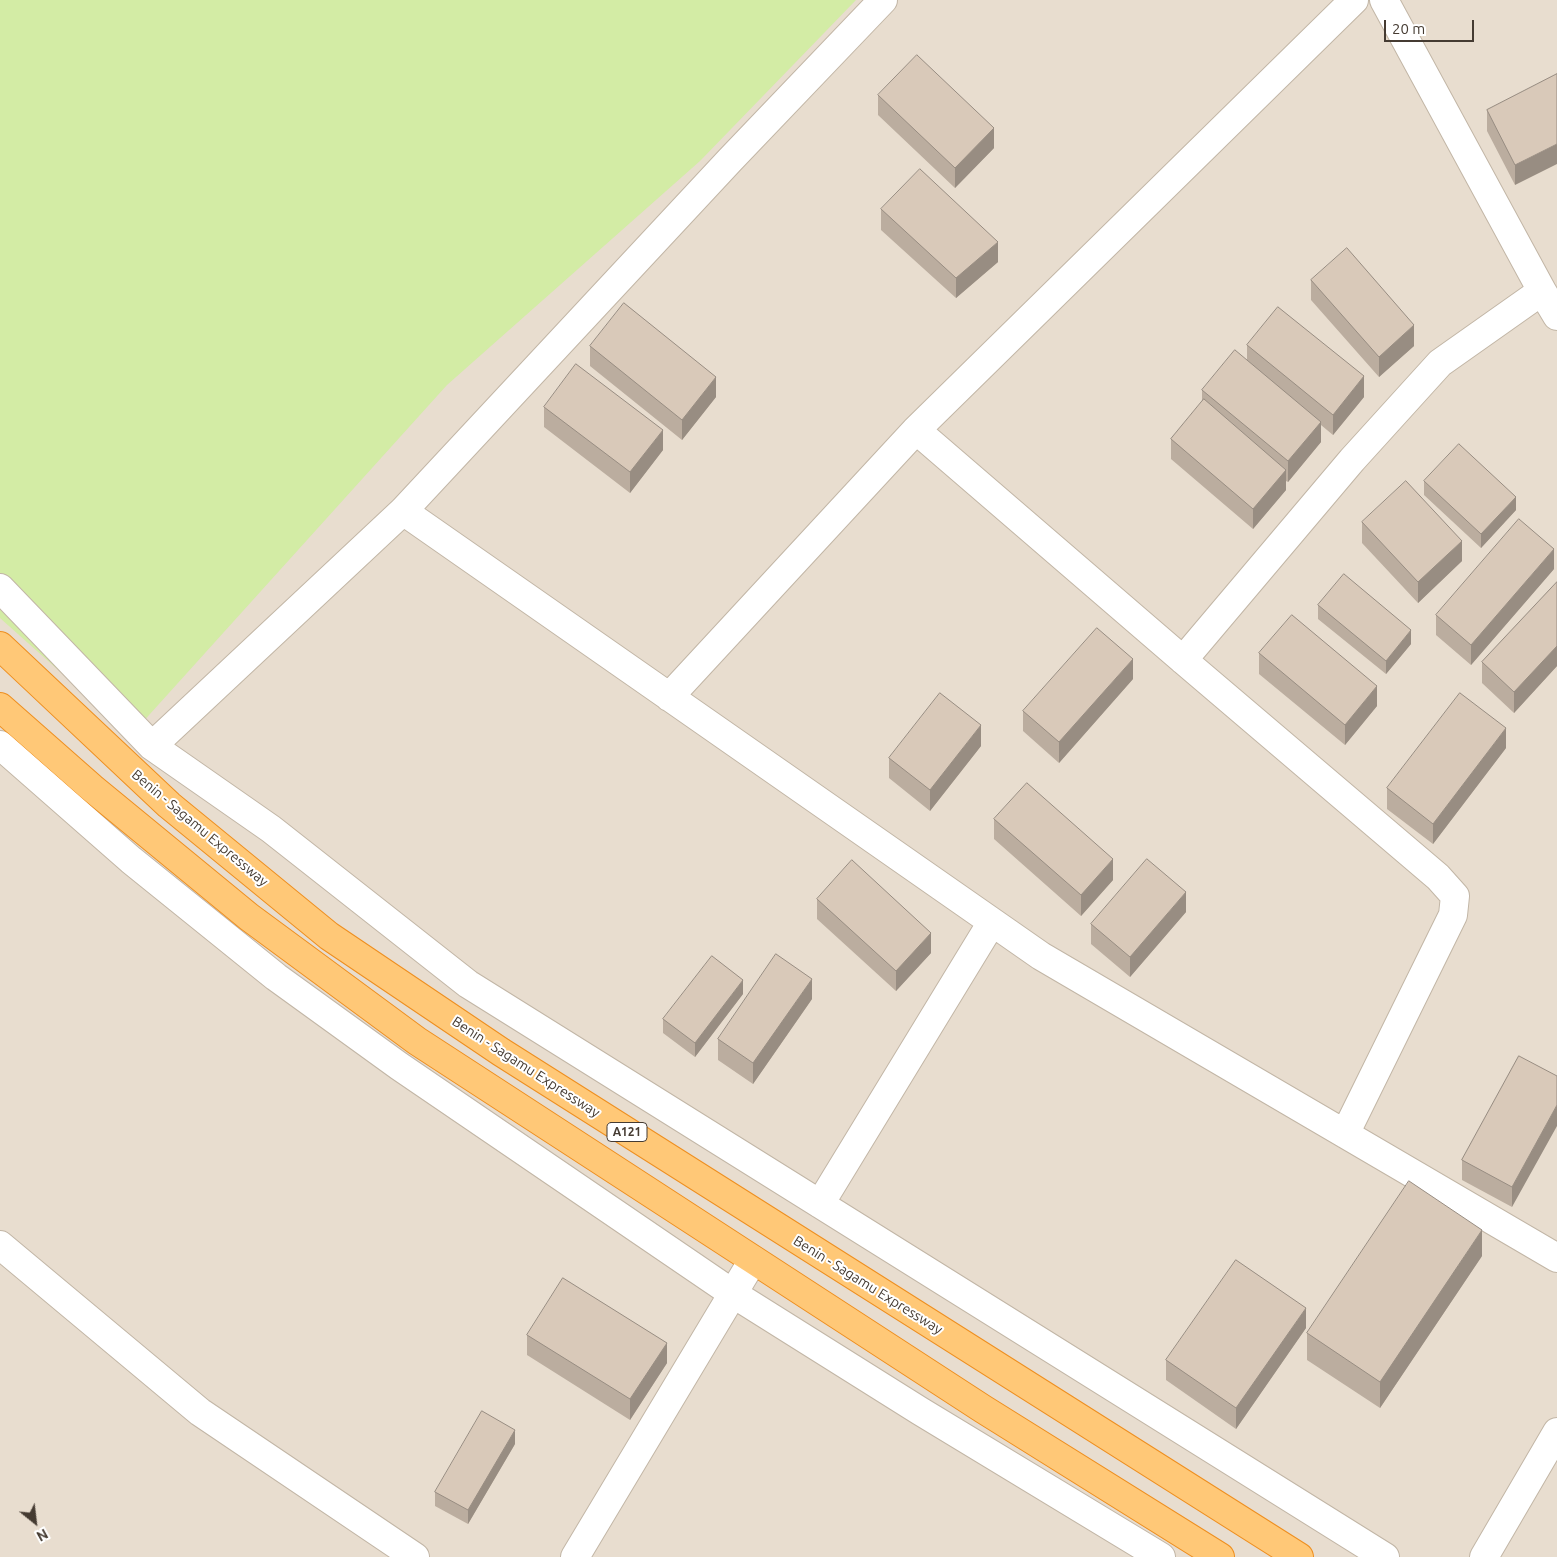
<!DOCTYPE html>
<style>
body{margin:0}
#map{position:relative;width:1557px;height:1557px;overflow:hidden;background:#f3ece1;font-family:Ubuntu,sans-serif}
canvas{display:block}
.north{position:absolute;left:10px;top:1497px;width:50px;height:50px;-webkit-text-stroke:4px #fff;paint-order:stroke;rotate:151deg;font-size:14px;font-weight:700;line-height:20px;text-align:center;color:#453b32}
.north::after{content:'';display:block;margin:auto;width:18px;height:22px;background:#453b32;clip-path:polygon(50% 0,100% 100%,50% 72%,0 100%)}
.scale{position:absolute;left:1384px;top:20px;width:90px;height:22px;box-sizing:border-box;border:2px solid #453b32;border-top:0;padding-left:6px;font-size:15px;line-height:18px;white-space:nowrap;color:#453b32;-webkit-text-stroke:4px #fff;paint-order:stroke}
</style>
<div id="map">
<canvas width="1557" height="1557"></canvas>
<div class="north">N</div>
<div class="scale">20 m</div>
</div>
<script>
const c = document.querySelector('canvas').getContext('2d');
c.lineJoin = 'round';
function fillPath(path, color) {
  c.fillStyle = color;
  c.fill(path, 'evenodd');
}
function strokePath(path, color, width, dash) {
  c.strokeStyle = color;
  c.lineWidth = width;
  c.lineCap = dash ? 'butt' : 'round';
  c.setLineDash(dash || []);
  c.stroke(path);
}
function label(font, color, halo, rows, align = 'center') {
  c.font = font + ' Ubuntu,sans-serif';
  c.lineWidth = 4;
  c.setLineDash([]);
  c.textBaseline = 'middle';
  c.strokeStyle = halo;
  c.fillStyle = color;
  for (const [text, x, y, turn = 0] of rows) {
    c.save();
    c.translate(x, y);
    c.rotate((+turn || 0) * Math.PI / 180);
    c.textAlign = isNaN(turn) ? turn : align;
    if (halo) c.strokeText(text, 0, 0);
    c.fillText(text, 0, 0);
    c.restore();
  }
}
fillPath(new Path2D(`
 M 0,0 L 1557,0 L 1557,1557 L 0,1557 Z`), '#e8ddcf');
fillPath(new Path2D(`
 M 0,0 L 856,0 L 700,161 L 447,385 L 131,735 L 0,618 Z`), '#d3eca5');
const minor = new Path2D(`
 M 1384,0 L 1542,291 L 1557,316
 M 916,430 L 1183,660 L 1438,877 L 1455,896 L 1453,915 L 1345,1134
 M 403,511 L 1041,956 L 1557,1258
 M 0,588 L 152,746 L 271,829 L 468,984 L 1385,1557
 M 1183,660 L 1352,460 L 1440,363 L 1542,291
 M 669,697 L 916,430 L 1354,0
 M 0,745 L 131,860 L 276,977 L 399,1066 L 732,1293 L 920,1411 L 1161,1557
 M 152,746 L 403,511 L 730,160 L 883,0
 M 820,1204 L 992,922
 M 0,1245 L 200,1412 L 415,1557
 M 575,1557 L 753,1260
 M 1484,1557 L 1557,1432`);
const trunk = new Path2D(`
 M 0,646 L 169,805 L 329,936 L 501,1052 L 1299,1557
 M 0,707 L 92,788 L 249,917 L 417,1041 L 983,1409 L 1220,1557`);
strokePath(minor, '#c2b6a6', 30);
strokePath(trunk, '#ee8f20', 30);
strokePath(minor, '#fff', 28);
strokePath(trunk, '#ffc877', 28);
fillPath(new Path2D(`
 M 1557,74 L 1515,185 L 1487,131 L 1487,110 Z
 M 878,95 L 994,148 L 955,188 L 878,115 Z
 M 881,209 L 998,262 L 956,298 L 881,230 Z
 M 1311,280 L 1414,346 L 1379,377 L 1311,300 Z
 M 1247,345 L 1364,397 L 1333,435 L 1321,425 L 1321,442 L 1288,482 L 1286,481 L 1286,490 L 1253,529 L 1171,459 L 1171,439 L 1202,402 L 1202,390 L 1247,360 Z
 M 590,346 L 716,397 L 682,440 L 590,366 Z
 M 544,407 L 663,450 L 630,493 L 544,427 Z
 M 1424,481 L 1516,510 L 1481,548 L 1424,495 Z
 M 1362,522 L 1462,561 L 1418,603 L 1362,543 Z
 M 1554,569 L 1471,665 L 1436,635 L 1436,615 Z
 M 1557,582 L 1557,666 L 1514,713 L 1482,683 L 1482,662 Z
 M 1318,605 L 1411,644 L 1386,674 L 1318,619 Z
 M 1259,653 L 1377,706 L 1345,745 L 1259,674 Z
 M 1133,679 L 1059,763 L 1023,731 L 1023,711 Z
 M 981,746 L 930,811 L 889,778 L 889,758 Z
 M 1506,748 L 1433,844 L 1387,809 L 1387,788 Z
 M 994,819 L 1113,880 L 1081,916 L 994,839 Z
 M 817,899 L 931,953 L 896,991 L 817,919 Z
 M 1186,912 L 1130,977 L 1091,944 L 1091,924 Z
 M 743,994 L 695,1057 L 663,1033 L 663,1019 Z
 M 812,999 L 753,1084 L 718,1060 L 718,1039 Z
 M 1519,1056 L 1512,1207 L 1462,1180 L 1462,1160 Z
 M 1482,1256 L 1380,1408 L 1307,1360 L 1307,1333 Z
 M 1306,1328 L 1236,1429 L 1166,1380 L 1166,1360 Z
 M 527,1335 L 667,1363 L 630,1420 L 527,1355 Z
 M 515,1444 L 468,1524 L 435,1506 L 435,1492 Z`), '#bbad9f');
fillPath(new Path2D(`
 M 994,128 L 994,148 L 955,188 L 955,168 Z
 M 1557,144 L 1557,164 L 1515,185 L 1515,165 Z
 M 998,242 L 998,262 L 956,298 L 956,278 Z
 M 1414,325 L 1414,346 L 1379,377 L 1379,357 Z
 M 1364,376 L 1364,397 L 1333,435 L 1333,415 Z
 M 716,377 L 716,397 L 682,440 L 682,420 Z
 M 1321,422 L 1321,442 L 1288,482 L 1288,461 Z
 M 663,430 L 663,450 L 630,493 L 630,472 Z
 M 1286,470 L 1286,490 L 1253,529 L 1253,509 Z
 M 1516,497 L 1516,510 L 1481,548 L 1481,534 Z
 M 1462,541 L 1462,561 L 1418,603 L 1418,582 Z
 M 1554,549 L 1554,569 L 1471,665 L 1471,645 Z
 M 1411,630 L 1411,644 L 1386,674 L 1386,661 Z
 M 1557,646 L 1557,666 L 1514,713 L 1514,692 Z
 M 1133,659 L 1133,679 L 1059,763 L 1059,742 Z
 M 1377,686 L 1377,706 L 1345,745 L 1345,725 Z
 M 981,725 L 981,746 L 930,811 L 930,790 Z
 M 1506,728 L 1506,748 L 1433,844 L 1433,824 Z
 M 1113,859 L 1113,880 L 1081,916 L 1081,895 Z
 M 1186,892 L 1186,912 L 1130,977 L 1130,957 Z
 M 931,933 L 931,953 L 896,991 L 896,971 Z
 M 812,979 L 812,999 L 753,1084 L 753,1063 Z
 M 743,980 L 743,994 L 695,1057 L 695,1043 Z
 M 1557,1105 L 1557,1126 L 1512,1207 L 1512,1187 Z
 M 1482,1230 L 1482,1256 L 1380,1408 L 1380,1382 Z
 M 1306,1308 L 1306,1328 L 1236,1429 L 1236,1408 Z
 M 667,1343 L 667,1363 L 630,1420 L 630,1399 Z
 M 515,1430 L 515,1444 L 468,1524 L 468,1510 Z`), '#988d82');
const building = new Path2D(`
 M 917,55 L 994,128 L 955,168 L 878,95 Z
 M 1557,74 L 1557,144 L 1515,165 L 1487,110 Z
 M 920,169 L 998,242 L 956,278 L 881,209 Z
 M 1347,248 L 1414,325 L 1379,357 L 1311,280 Z
 M 624,303 L 716,377 L 682,420 L 590,346 Z
 M 1278,307 L 1364,376 L 1333,415 L 1247,345 Z
 M 1235,350 L 1321,422 L 1288,461 L 1202,390 Z
 M 576,364 L 663,430 L 630,472 L 544,407 Z
 M 1204,399 L 1286,470 L 1253,509 L 1171,439 Z
 M 1459,444 L 1516,497 L 1481,534 L 1424,481 Z
 M 1406,481 L 1462,541 L 1418,582 L 1362,522 Z
 M 1519,519 L 1554,549 L 1471,645 L 1436,615 Z
 M 1344,574 L 1411,630 L 1386,661 L 1318,605 Z
 M 1557,582 L 1557,646 L 1514,692 L 1482,662 Z
 M 1292,615 L 1377,686 L 1345,725 L 1259,653 Z
 M 1097,628 L 1133,659 L 1059,742 L 1023,711 Z
 M 940,693 L 981,725 L 930,790 L 889,758 Z
 M 1460,693 L 1506,728 L 1433,824 L 1387,788 Z
 M 1027,783 L 1113,859 L 1081,895 L 994,819 Z
 M 1147,859 L 1186,892 L 1130,957 L 1091,924 Z
 M 852,860 L 931,933 L 896,971 L 817,899 Z
 M 776,954 L 812,979 L 753,1063 L 718,1039 Z
 M 712,956 L 743,980 L 695,1043 L 663,1019 Z
 M 1519,1056 L 1557,1076 L 1557,1105 L 1512,1187 L 1462,1160 Z
 M 1409,1181 L 1482,1230 L 1380,1382 L 1307,1333 Z
 M 1236,1260 L 1306,1308 L 1236,1408 L 1166,1360 Z
 M 563,1278 L 667,1343 L 630,1399 L 527,1335 Z
 M 482,1411 L 515,1430 L 468,1510 L 435,1492 Z`);
fillPath(building, '#d9c9b9');
strokePath(building, '#988d82', 1);
for (const [x, y, w] of [
 [627,1132,40]
]) {
  const box = new Path2D();
  box.roundRect(x - w / 2, y - 9.5, w, 19, 4);
  c.fillStyle = '#fff';
  c.fill(box);
  strokePath(box, '#453b32', 1);
}
label('bold 12px', '#453b32', null, [
 ["A121",627,1132]
]);
label('14px', '#453b32', '#fff', [
 ["Benin - Sagamu Expressway",200,828,40],
 ["Benin - Sagamu Expressway",526,1067,33],
 ["Benin - Sagamu Expressway",868,1285,32]
]);
</script>
